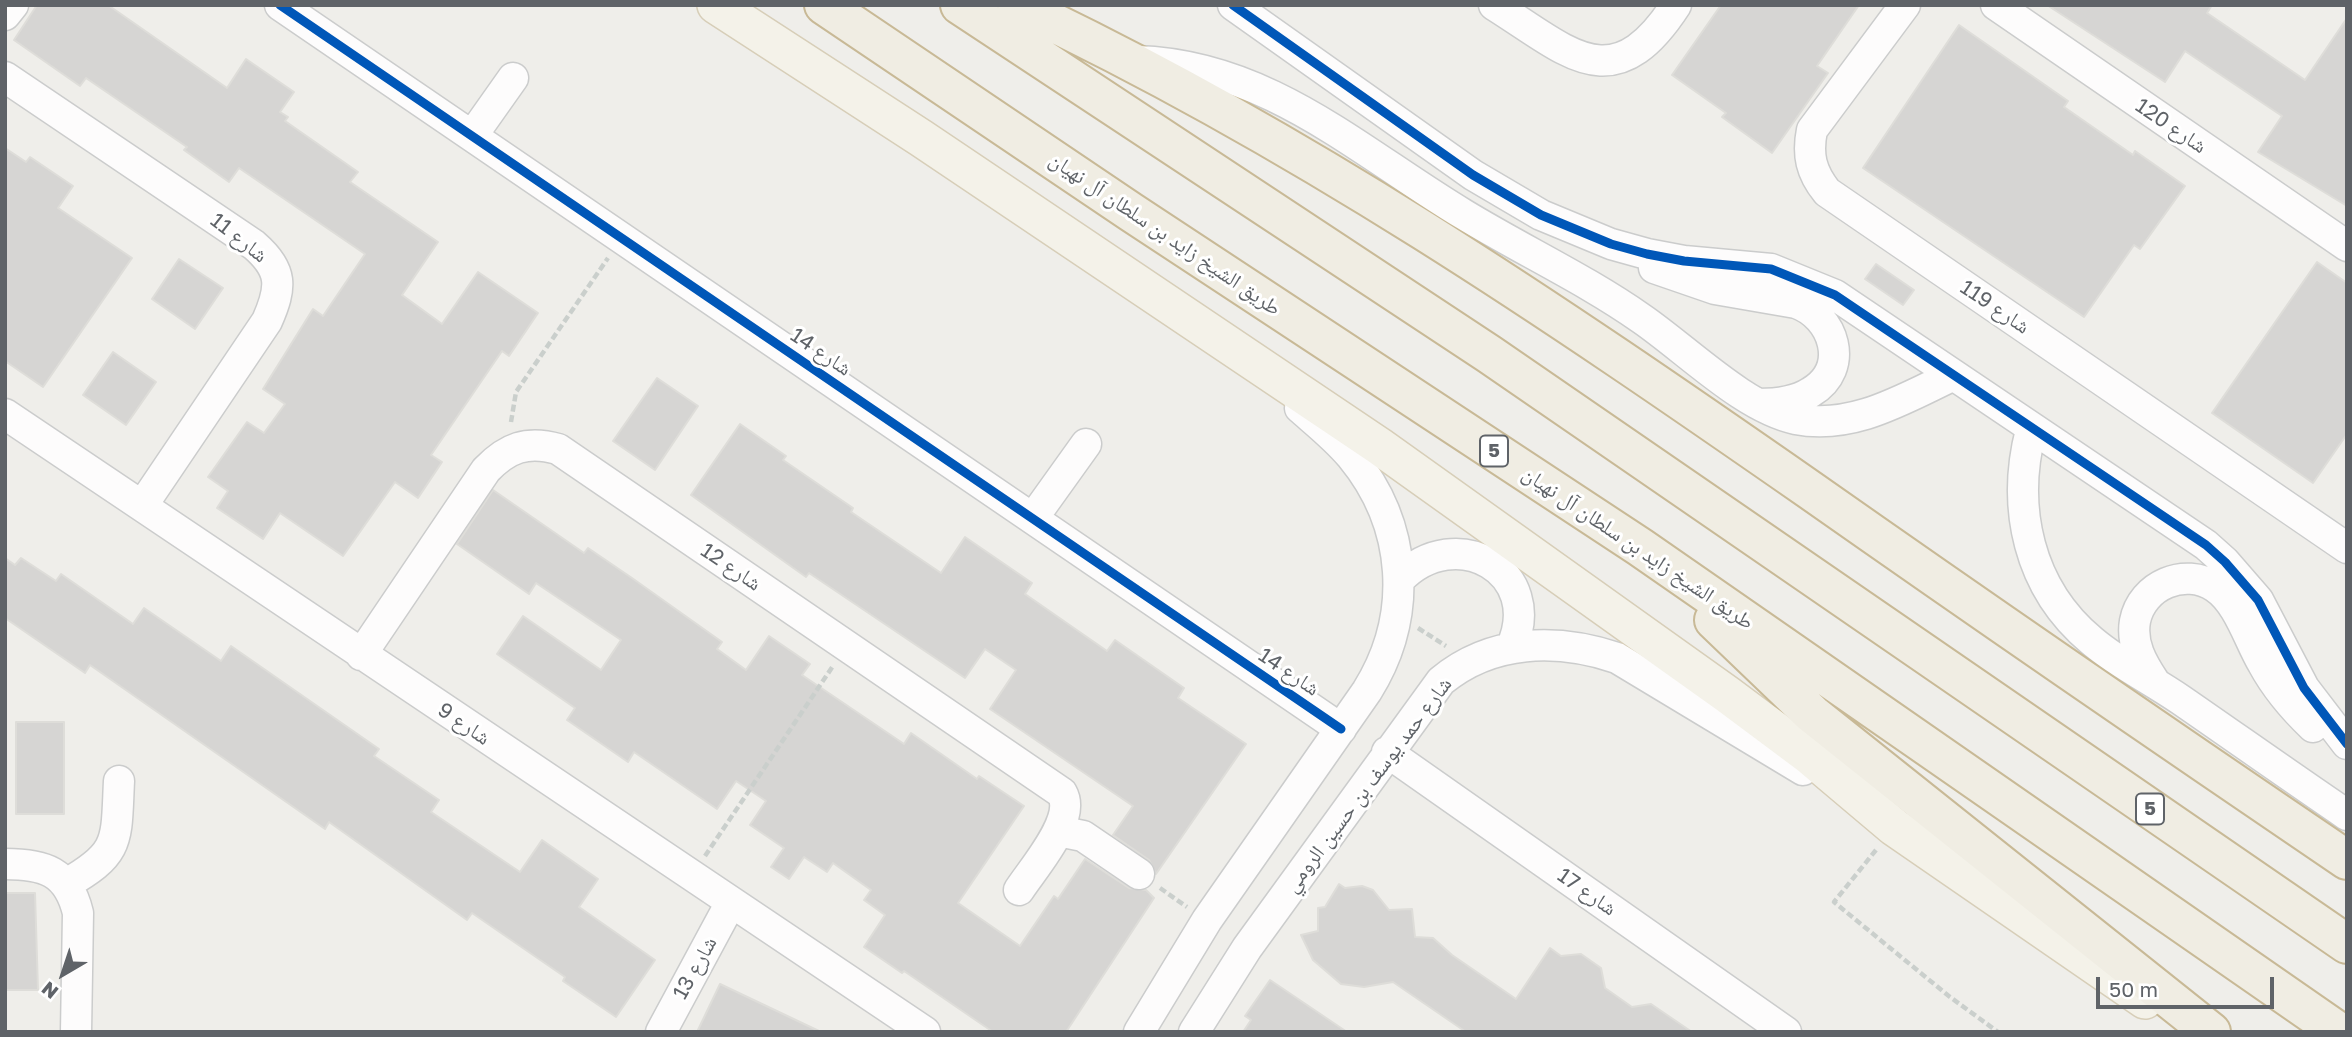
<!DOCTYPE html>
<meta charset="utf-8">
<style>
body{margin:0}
#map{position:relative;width:2352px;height:1037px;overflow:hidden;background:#efeeea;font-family:"Golos Text",sans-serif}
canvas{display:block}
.frame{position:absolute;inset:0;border:7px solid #5f6368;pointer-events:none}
.north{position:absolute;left:28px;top:939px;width:70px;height:70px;-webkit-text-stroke:5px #fff;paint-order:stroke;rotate:219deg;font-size:19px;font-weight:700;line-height:28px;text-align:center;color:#5f6368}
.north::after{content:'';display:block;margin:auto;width:24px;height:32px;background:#5f6368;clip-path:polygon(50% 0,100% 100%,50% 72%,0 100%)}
.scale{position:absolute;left:2096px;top:977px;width:178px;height:32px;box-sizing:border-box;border:4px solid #5f6368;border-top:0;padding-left:9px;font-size:21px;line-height:24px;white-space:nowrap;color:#5f6368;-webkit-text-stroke:5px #fff;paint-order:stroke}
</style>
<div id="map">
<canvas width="2352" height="1037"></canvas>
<div class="frame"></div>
<div class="north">N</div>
<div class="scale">50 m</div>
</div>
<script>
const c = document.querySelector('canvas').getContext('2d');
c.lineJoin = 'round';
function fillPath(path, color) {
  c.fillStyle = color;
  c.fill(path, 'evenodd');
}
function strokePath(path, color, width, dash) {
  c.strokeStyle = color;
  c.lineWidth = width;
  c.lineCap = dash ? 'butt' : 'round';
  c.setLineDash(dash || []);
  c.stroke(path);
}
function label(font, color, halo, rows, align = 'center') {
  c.font = font + ' "Golos Text","Noto Naskh Arabic",sans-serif';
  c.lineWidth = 6;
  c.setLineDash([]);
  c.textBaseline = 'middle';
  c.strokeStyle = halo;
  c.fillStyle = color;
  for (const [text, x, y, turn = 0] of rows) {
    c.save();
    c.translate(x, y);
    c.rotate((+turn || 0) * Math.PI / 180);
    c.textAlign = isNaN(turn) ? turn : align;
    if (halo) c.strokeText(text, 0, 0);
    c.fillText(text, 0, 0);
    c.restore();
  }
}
const building = new Path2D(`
 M 37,5 L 108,5 L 227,88 L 246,59 L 294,92 L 280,112 L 288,117 L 285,121 L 358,172 L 350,182 L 438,242 L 402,295 L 442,324 L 478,272 L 538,313 L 509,356 L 502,351 L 431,455 L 442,462 L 418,498 L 395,482 L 343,556 L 280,513 L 263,539 L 217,508 L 228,491 L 208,477 L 247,422 L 264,433 L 285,404 L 263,389 L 313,309 L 323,316 L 365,254 L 239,168 L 229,182 L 184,150 L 187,147 L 86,78 L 80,86 L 14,40 Z
 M 1721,5 L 1859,5 L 1817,66 L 1828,73 L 1772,153 L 1722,117 L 1726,113 L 1672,75 Z
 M 2047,5 L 2212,5 L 2207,13 L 2305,80 L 2347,18 L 2347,206 L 2258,152 L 2282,116 L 2185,51 L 2165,82 Z
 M 1959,25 L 2068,101 L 2064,107 L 2133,155 L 2135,151 L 2185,186 L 2140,249 L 2134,245 L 2084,317 L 1863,168 Z
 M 5,148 L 26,162 L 30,157 L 73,186 L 58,208 L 132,258 L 43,387 L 5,361 Z
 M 179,259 L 223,288 L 195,329 L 152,299 Z
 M 2317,262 L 2347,283 L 2347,434 L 2313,483 L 2212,413 Z
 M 1876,264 L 1914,290 L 1903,305 L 1865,279 Z
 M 113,352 L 156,382 L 126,425 L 83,395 Z
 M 657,378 L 698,406 L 655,470 L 613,441 Z
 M 740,424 L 786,456 L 783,460 L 853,508 L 851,512 L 941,573 L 965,537 L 1032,583 L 1025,594 L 1107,651 L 1115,640 L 1184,688 L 1178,698 L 1246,744 L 1156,874 L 1149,860 L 1113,835 L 1133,806 L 990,709 L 1016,670 L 985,649 L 965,678 L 809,573 L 806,577 L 691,495 Z
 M 493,490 L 584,553 L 588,548 L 632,578 L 722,642 L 717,649 L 746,670 L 769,636 L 810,664 L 802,675 L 904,744 L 911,733 L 977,779 L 979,776 L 1024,806 L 958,903 L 1020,946 L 1054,896 L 1058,899 L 1085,859 L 1129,888 L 1146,890 L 1154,898 L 1066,1032 L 993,1032 L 904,971 L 902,973 L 864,947 L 885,915 L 864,900 L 871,890 L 833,863 L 827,872 L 804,857 L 789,879 L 771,867 L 784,848 L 750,825 L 766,801 L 736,781 L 717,809 L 634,752 L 628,762 L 567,720 L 575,708 L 497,654 L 523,616 L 601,670 L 621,640 L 536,583 L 529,594 L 457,544 Z
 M 5,558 L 15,565 L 21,558 L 56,581 L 61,574 L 133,624 L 144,608 L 221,661 L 231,646 L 379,749 L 374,756 L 439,800 L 431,812 L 520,872 L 542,840 L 598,879 L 579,907 L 655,960 L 616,1017 L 563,981 L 565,977 L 472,913 L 467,920 L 329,822 L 325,829 L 90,665 L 85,673 L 5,618 Z
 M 16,722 L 64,722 L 64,814 L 16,814 Z
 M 1339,884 L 1345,888 L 1362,886 L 1373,890 L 1389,910 L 1412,909 L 1415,937 L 1433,938 L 1452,955 L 1516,999 L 1550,948 L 1561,956 L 1581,954 L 1601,968 L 1605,988 L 1632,1007 L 1651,1004 L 1692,1032 L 1466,1032 L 1393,982 L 1364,987 L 1341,984 L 1313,960 L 1301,935 L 1318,931 L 1318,908 L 1325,907 Z
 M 5,893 L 35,893 L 38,990 L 5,990 Z
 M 1270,980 L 1347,1032 L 1243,1032 L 1251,1020 L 1245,1016 Z
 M 720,984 L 821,1032 L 697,1032 Z`);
fillPath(building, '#d6d5d3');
strokePath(building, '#deddd9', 2);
const minor = new Path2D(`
 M 280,5 L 1341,729
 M 1233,5 L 1473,175 L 1541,215 L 1611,244 L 1647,254 L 1684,261 L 1771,269 L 1835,295 L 2206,545 L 2225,562 L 2258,600 L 2304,688 L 2347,744
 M 1494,5 C 1569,52 1613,102 1676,5
 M 1905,5 L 1812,130 C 1807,155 1811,172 1827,192 L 2347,548
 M 1996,5 L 2347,246
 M 5,15 L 13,5
 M 1137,61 C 1267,65 1357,150 1463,214 C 1522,250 1585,279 1642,319 C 1687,350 1744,408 1796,419 C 1853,430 1903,399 1952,376
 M 5,77 L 254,245 C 283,270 282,287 267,321 L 142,506
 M 472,136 L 513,78
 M 1654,268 L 1715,289 L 1796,303 C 1834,316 1851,368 1811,392 C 1796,402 1776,404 1758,404
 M 5,414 L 925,1032
 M 2031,430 C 2011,507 2028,588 2092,641 C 2119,664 2152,680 2181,700 C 2236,738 2291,777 2347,815
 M 1033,518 L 1086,444
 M 1400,579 C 1456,521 1546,572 1511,648
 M 361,655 L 486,470 C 507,448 527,440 558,449 L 1062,793 C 1077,819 1034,867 1019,890
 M 2154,681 C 2142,663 2131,644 2135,621 C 2142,585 2185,567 2215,587 C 2239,603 2249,641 2263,664 C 2276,688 2293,708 2313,727
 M 1387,752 L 1786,1032
 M 1058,831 L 1083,836 L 1139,874
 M 5,864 C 44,864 68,871 78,913 L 76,1032
 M 66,884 C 121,853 116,841 119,781
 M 661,1032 L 730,904
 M 1139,1032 L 1207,920 L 1367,691 C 1414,616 1408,525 1351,456 C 1336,438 1317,423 1300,408
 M 1194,1032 L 1247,948 L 1441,681 C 1492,639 1557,638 1617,658 L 1803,770`);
const major = new Path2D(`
 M 716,5 L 921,138 L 1379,446 L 1728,695 L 1811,757 L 1894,827 L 2145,1000`);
const highway = new Path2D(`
 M 824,5 L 1131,212 L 1640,547 L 2339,1032
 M 960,5 L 1489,354 L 2347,944
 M 1017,5 C 1301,139 1554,312 1810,490 C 1988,615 2167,738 2347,860
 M 1714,620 L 1812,714 L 2211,1032`);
strokePath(minor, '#cbcccc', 33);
strokePath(major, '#d7ceb8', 40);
strokePath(highway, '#c8b996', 42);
strokePath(new Path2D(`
 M 511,422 L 516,392 L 608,258
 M 1418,628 L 1446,646
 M 1876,850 L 1834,902 L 1950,997 L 1998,1032
 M 705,856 L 833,666
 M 1160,888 L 1187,907`), '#cacfcc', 4.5, [7, 3.5]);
strokePath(minor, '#fdfcfc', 30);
strokePath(major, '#f4f2e9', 37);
strokePath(highway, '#f0ede3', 38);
strokePath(new Path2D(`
 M 280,5 L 1341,729
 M 1233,5 L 1473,175 L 1541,215 L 1611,244 L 1647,254 L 1684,261 L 1771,269 L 1835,295 L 2206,545 L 2225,562 L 2258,600 L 2304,688 L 2347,744`), '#0057b8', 9);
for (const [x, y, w] of [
 [1494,451,28],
 [2150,809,28]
]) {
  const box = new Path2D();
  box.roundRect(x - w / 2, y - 15.5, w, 31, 5);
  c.fillStyle = '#fff';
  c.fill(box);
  strokePath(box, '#5f6368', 2);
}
label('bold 19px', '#5f6368', null, [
 ["5",1494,451],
 ["5",2150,809]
]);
label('21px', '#5f6368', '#fff', [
 ["شارع 120",2171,126,34],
 ["طريق الشيخ زايد بن سلطان آل نهيان",1165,234,34],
 ["شارع 11",239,238,38],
 ["شارع 119",1995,307,34],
 ["شارع 14",821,352,34],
 ["طريق الشيخ زايد بن سلطان آل نهيان",1638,548,34],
 ["شارع 12",731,567,34],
 ["شارع 14",1289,672,34],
 ["شارع 9",464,724,34],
 ["شارع حمد يوسف بن حسين الرومي",1368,785,-53],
 ["شارع 17",1587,892,35],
 ["شارع 13",695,968,-61]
]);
</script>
